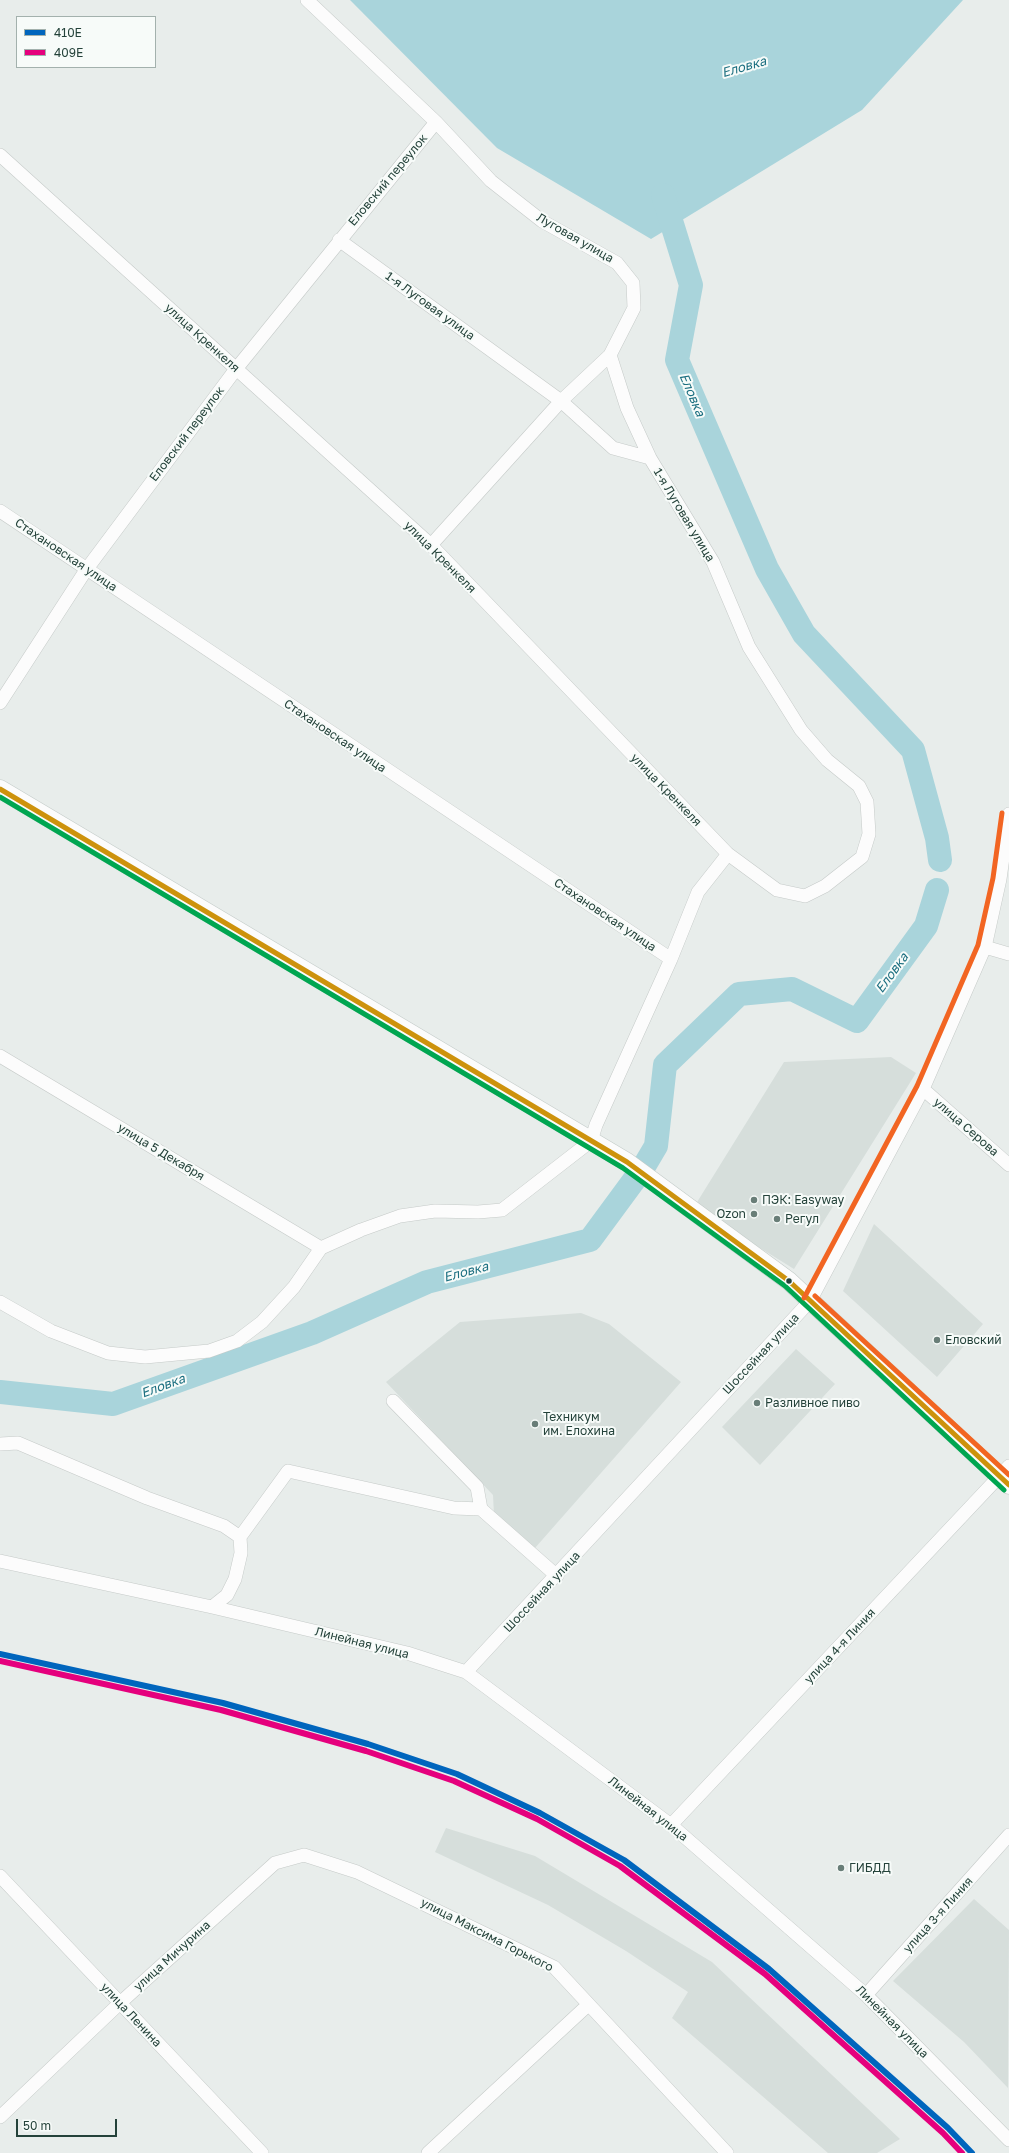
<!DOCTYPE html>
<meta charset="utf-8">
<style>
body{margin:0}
#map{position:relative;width:1009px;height:2153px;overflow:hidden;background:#e8edeb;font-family:"Golos Text",sans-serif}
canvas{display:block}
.legend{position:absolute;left:16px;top:16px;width:140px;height:52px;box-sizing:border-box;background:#f7fbf9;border:1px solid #a3b1ad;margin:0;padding:5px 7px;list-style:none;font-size:12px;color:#24423a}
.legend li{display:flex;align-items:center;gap:8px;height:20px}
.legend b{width:20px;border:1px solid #a3b1ad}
.scale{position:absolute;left:16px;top:2119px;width:101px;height:18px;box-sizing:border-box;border:2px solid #24423a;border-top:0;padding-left:5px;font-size:12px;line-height:14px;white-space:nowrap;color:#24423a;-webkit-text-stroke:3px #f7fbf9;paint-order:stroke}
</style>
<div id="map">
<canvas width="1009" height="2153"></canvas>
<ul class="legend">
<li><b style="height:5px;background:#0065bd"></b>410E</li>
<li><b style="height:5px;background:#e5007d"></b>409E</li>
</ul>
<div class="scale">50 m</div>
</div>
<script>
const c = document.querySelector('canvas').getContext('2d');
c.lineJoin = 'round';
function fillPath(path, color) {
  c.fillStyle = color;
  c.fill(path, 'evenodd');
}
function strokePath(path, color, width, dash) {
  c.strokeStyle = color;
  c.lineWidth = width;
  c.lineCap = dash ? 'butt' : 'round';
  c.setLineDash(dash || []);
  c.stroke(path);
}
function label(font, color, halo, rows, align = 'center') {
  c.font = font + ' "Golos Text",sans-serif';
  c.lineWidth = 4;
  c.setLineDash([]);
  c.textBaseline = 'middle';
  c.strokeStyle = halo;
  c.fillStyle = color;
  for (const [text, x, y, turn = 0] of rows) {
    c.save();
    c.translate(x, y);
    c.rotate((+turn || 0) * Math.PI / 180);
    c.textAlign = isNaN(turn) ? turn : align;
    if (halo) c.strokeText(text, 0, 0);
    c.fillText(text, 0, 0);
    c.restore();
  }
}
fillPath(new Path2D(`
 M 891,1057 L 916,1073 L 794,1269 L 694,1207 L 784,1062 Z
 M 874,1224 L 983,1324 L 937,1377 L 843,1291 Z
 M 581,1313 L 609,1324 L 681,1382 L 535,1548 L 494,1515 L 493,1495 L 386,1382 L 460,1322 Z
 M 796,1349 L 835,1384 L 760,1465 L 722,1427 Z
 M 446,1828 L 535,1856 L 712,1962 L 900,2139 L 877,2153 L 828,2153 L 672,2018 L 688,1992 L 626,1951 L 548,1905 L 435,1852 Z
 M 974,1899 L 1009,1930 L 1008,2088 L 964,2042 L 893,1981 Z`), '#d6dedb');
fillPath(new Path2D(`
 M 350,0 L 963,0 L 862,110 L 651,239 L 497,148 Z`), '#a9d4db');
strokePath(new Path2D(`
 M 663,195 L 691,285 L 677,360 L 767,569 L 804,634 L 913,750 L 937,838 L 940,860
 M 0,1392 L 113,1404 L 312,1333 L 427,1282 L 590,1240 L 643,1168 L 656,1146 L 665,1065 L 739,994 L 792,989 L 857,1021 L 926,926 L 937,890`), '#a9d4db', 24);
const street = new Path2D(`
 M 307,0 L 436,122 L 491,181 L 542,221 L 617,263 L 633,283 L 634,308 L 610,355 L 627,408 L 650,458
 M 0,155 L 431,545 L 728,854 L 777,890 L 805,896 L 825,886 L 862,857 L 869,834 L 867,802 L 859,786 L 827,760 L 801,730 L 749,647 L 713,562 L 650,458 L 613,448 L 561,401 L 339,240
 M 0,511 L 671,959
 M 431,545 L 561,401 L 610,355
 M 0,703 L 86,570 L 236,369 L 436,122
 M 985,947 L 1009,954
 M 0,1056 L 321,1248
 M 923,1089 L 1009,1165
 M 321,1248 L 361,1230 L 400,1216 L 435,1211 L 478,1212 L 502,1210 L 591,1141 L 596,1125 L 671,959 L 698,892 L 728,854
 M 0,1302 L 51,1331 L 108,1353 L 145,1357 L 209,1351 L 237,1341 L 262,1322 L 294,1287 L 321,1248
 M 393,1401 L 477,1487 L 481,1509 L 557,1576
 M 0,1444 L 18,1443 L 147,1498 L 224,1526 L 240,1537
 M 0,1561 L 212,1607 L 407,1653 L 466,1672 L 671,1825 L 866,1995 L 1009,2140
 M 212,1607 L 227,1595 L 235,1579 L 241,1553 L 240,1537 L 288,1471 L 454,1508 L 481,1509
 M 466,1672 L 810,1301 L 923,1089 L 985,947 L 1000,879 L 1009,814
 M 671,1825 L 1009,1466
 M 0,1876 L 262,2153
 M 866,1995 L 1009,1835
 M 0,2117 L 120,2003 L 275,1863 L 304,1855 L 357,1872 L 554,1967 L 727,2153
 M 428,2153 L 588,2005`);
const secondary = new Path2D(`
 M 0,789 L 627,1162 L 789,1281 L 1009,1485`);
strokePath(street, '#c5cac8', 14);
strokePath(secondary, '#c3cbc8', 19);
strokePath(street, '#fcfcfc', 13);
strokePath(secondary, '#fcfcfc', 18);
strokePath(new Path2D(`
 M 0,789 L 627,1162 L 789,1281 L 1009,1485`), '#cd920c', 5);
strokePath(new Path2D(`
 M 0,797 L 623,1168 L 785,1286 L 1004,1490`), '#00a651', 5);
strokePath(new Path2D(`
 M 815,1296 L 1009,1475
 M 804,1298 L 917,1086 L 978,945 L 993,878 L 1002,813`), '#f26522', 5);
strokePath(new Path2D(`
 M 0,1654 L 223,1703 L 368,1744 L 457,1774 L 540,1813 L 624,1860 L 769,1969 L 948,2128 L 972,2153`), '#0065bd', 6);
strokePath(new Path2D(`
 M 0,1661 L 221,1710 L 366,1751 L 454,1781 L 537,1819 L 620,1866 L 765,1974 L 943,2133 L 962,2153`), '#e5007d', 6);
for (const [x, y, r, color] of [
 [754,1200,4,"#697e78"],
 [754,1214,4,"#697e78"],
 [777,1219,4,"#697e78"],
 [789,1281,3.5,"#24423a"],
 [937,1340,4,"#697e78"],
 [757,1403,4,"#697e78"],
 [535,1424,4,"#697e78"],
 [841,1868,4,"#697e78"]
]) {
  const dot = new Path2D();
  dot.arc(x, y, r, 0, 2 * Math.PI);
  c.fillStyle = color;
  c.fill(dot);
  strokePath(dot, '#f7fbf9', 1.5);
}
label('12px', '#24423a', '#f7fbf9', [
 ["Еловский переулок",388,180,-50],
 ["Луговая улица",575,238,30],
 ["1-я Луговая улица",430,306,36],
 ["улица Кренкеля",202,338,42],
 ["Еловский переулок",187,434,-53],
 ["1-я Луговая улица",684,515,59],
 ["Стахановская улица",66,555,34],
 ["улица Кренкеля",440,557,45],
 ["Стахановская улица",335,736,34],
 ["улица Кренкеля",666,790,46],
 ["Стахановская улица",605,915,34],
 ["улица Серова",966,1127,41],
 ["улица 5 Декабря",161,1152,31],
 ["Шоссейная улица",761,1354,-47],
 ["Шоссейная улица",542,1592,-47],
 ["Линейная улица",362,1643,14],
 ["улица 4-я Линия",840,1646,-47],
 ["Линейная улица",648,1809,38],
 ["улица 3-я Линия",938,1915,-48],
 ["улица Максима Горького",487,1935,27],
 ["улица Мичурина",172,1956,-42],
 ["улица Ленина",131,2015,47],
 ["Линейная улица",892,2022,45]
]);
label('12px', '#24423a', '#f7fbf9', [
 ["ПЭК: Easyway",762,1200],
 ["Ozon",746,1214,"right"],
 ["Регул",785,1219],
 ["Еловский",945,1340],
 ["Разливное пиво",765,1403],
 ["Техникум",543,1417],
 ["им. Елохина",543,1431],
 ["ГИБДД",849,1868]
], 'left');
label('italic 13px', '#1c6f80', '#f7fbf9', [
 ["Еловка",744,67,-16],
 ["Еловка",692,395,67],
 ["Еловка",892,973,-54],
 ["Еловка",466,1272,-15],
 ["Еловка",163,1386,-20]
]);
</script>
